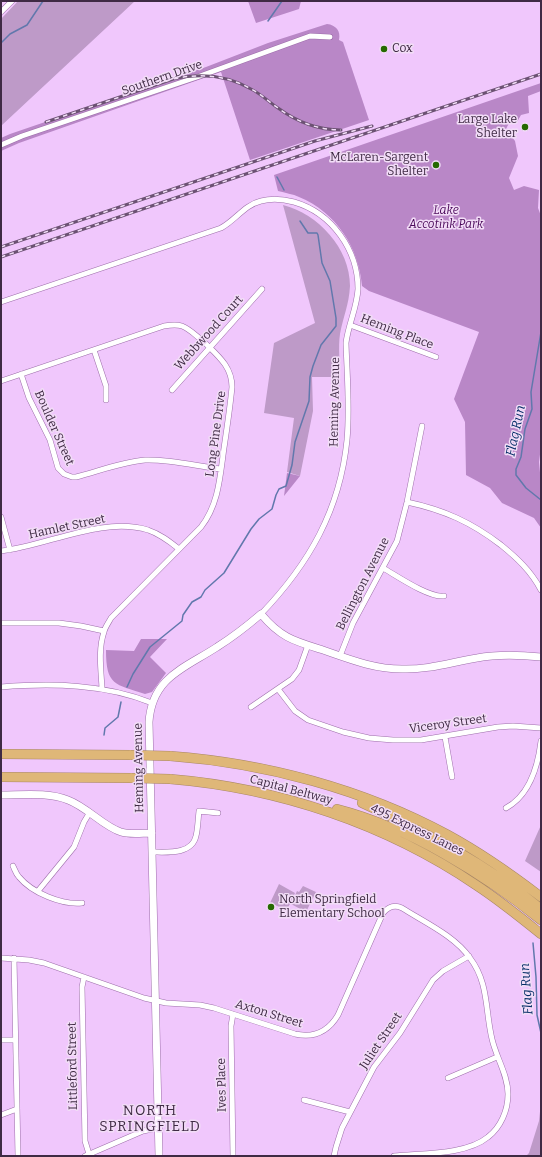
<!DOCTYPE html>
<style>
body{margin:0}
#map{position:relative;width:542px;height:1157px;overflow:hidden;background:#f0c7fc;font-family:Bitter,serif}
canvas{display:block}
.frame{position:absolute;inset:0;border:2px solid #3f2a44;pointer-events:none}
</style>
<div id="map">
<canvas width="542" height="1157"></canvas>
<div class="frame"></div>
</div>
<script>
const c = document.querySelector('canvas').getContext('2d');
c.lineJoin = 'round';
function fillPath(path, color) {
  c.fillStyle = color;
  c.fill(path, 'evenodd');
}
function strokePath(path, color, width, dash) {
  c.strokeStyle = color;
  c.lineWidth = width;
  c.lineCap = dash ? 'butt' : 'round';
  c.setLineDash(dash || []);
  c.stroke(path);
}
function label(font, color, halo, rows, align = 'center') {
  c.font = font + ' Bitter,serif';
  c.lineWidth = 3;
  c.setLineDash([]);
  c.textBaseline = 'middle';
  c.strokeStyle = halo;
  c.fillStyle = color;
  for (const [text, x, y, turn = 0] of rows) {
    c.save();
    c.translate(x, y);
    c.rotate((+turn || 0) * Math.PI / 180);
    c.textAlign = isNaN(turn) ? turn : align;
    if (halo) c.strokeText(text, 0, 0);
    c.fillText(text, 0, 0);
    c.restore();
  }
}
fillPath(new Path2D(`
 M 18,1 L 135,1 L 1,126 L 1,19 Z
 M 283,205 C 318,214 350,248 350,286 C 349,305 343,317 340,334 C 338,347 340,363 340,377 L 312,377 L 313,411 L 300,476 L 287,472 L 294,418 L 264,413 L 274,343 L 315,323 Z
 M 541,825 L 541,872 L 525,861 Z
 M 279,884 L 295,893 L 287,910 L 270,903 Z
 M 303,886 L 316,892 L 306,912 L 291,904 L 297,891 L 299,892 Z
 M 541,1102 L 541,1156 L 526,1156 L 529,1153 L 539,1121 Z`), '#be9ac8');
fillPath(new Path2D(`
 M 248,1 L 301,1 L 299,9 L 256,23 Z
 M 327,24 C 336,25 341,31 339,40 L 343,42 L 369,120 L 250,160 L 221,72 L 19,143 L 1,151 L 1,138 L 10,134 L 206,67 L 268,43 Z
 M 541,83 L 541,91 L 528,96 L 529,113 L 521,115 L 517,122 L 509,123 L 506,129 L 515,141 L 518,156 L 509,178 L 514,190 L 524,186 L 539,190 L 538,208 L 541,216 L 541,447 L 539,462 L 541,483 L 541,528 L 534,518 L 502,503 L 490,488 L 466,475 L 465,422 L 454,399 L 479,332 L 369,291 L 362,286 C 359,248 336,212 299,197 C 293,194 285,193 278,191 L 274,175 Z
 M 287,473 L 300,476 L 284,496 Z
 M 141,639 L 167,639 L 150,657 L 166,673 L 152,692 L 145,694 C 115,684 106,686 106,650 L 134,651 Z`), '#b987c7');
strokePath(new Path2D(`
 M 268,21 L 282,1
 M 1,43 L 10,34 L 27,25 L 43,1
 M 277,177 L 284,190
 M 541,332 L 531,392 L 532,409 L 525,429 L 521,457 L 516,469 L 516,475 L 526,488 L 541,500
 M 127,687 L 133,674 L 150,647 L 182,621 L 183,615 L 192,602 L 201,597 L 205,590 L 224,573 L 251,529 L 259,519 L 272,509 L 276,495 L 279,489 L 286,486 L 292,465 L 295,442 L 309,401 L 310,377 L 313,366 L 321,345 L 336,326 L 336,318 L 330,281 L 322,263 L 318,235 L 317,233 L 308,233 L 300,221
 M 104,735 L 105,728 L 118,717 L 121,702
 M 533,943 L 536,977 L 537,1015 L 541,1033`), '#6178ac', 1.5);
const street = new Path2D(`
 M 1,12 L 12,1
 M 1,145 L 22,136 L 200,76 L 310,36 L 330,37
 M 1,302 L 221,228 C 236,220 244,205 261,201 C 272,198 283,199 294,202 C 332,213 358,250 358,289 C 357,308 348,325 346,343 C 347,375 350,408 347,440 C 340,510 309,564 261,614
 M 350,325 L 436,357
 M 94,350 L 106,386 L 106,400
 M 21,374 L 29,398 L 50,440 L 58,468 L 64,474 L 72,477 L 76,477 C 99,471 122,462 145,460 C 170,459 196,466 221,469
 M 1,381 L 164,326 C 170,325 176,324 182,326 C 190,329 196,336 203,341 C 217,355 232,366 232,387 C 230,408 227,428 224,448 C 220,476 219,504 201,527 L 111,618 C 109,622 105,627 104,632 C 98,649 101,670 102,688
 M 172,390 L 262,289
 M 407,502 C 444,510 471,522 501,545 C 517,558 531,571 541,590
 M 1,517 L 10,550
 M 1,551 C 47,546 102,516 148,530 C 160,534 169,541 179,549
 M 383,568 C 397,576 429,598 444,596
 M 1,623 L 59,623 L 81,626 L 104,631
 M 340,656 L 353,623 L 397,541 L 407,502 L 422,426
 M 1,687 C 52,683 105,684 152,703
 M 278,689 L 295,711 L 308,720 L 343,732 L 369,738 L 393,740 L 421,740 L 498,727 L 513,726 L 541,728
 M 251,707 L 292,679 L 299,670 L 308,645
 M 445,737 L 452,777
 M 506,808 C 530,795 538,766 541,741
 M 152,852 C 166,852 192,855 196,836 C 198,828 198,819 199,811 L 218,813
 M 13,866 C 15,870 16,874 19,877 C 32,893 62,905 82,903
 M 38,891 L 74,847 L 84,822 L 90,812
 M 1,958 L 29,960 L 44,963 L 144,998 L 166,1003 L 200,1005 L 214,1008 L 295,1034 C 313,1038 328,1032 338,1015 L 383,913 C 388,907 394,904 402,908 C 424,922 455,936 470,958 C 489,983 485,1010 492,1039 C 496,1057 508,1075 508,1094 C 508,1110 501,1127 488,1137 C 466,1155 423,1153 394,1156
 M 14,958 L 18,1156
 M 84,977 L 82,987 L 85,1141 L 89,1154
 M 233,1014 L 231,1026 L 233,1156
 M 1,1040 L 15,1040
 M 448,1078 L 497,1057
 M 304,1100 L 350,1112
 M 1,1115 L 17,1109
 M 85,1156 L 143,1131 L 158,1128
 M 334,1156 L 336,1147 L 342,1128 L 374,1067 L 400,1033 L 433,980 L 443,971 L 469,956`);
const secondary = new Path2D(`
 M 1,795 C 23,795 48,792 68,800 C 87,807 104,827 121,832 C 130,835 142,833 152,833
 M 159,1156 L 149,722 C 152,677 185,668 217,647 C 233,637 247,626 261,614 C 281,638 294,641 323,650 C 349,659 374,669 402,669 C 428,670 452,662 477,658 C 498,654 520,655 541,657`);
const highway = new Path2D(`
 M 1,754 L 131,755
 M 170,756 C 265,763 363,789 448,835 C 481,853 511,874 541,897
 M 1,777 L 132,778
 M 170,779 C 279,788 386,824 476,885 C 499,900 520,917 541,934
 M 362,803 C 425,832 487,864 541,909
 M 337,809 C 408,827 484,874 541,920`);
strokePath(street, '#9d6eaa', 6);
strokePath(secondary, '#9d6eaa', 8);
strokePath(highway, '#a78666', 10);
strokePath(street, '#fff', 5);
strokePath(secondary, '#fff', 7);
strokePath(highway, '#dfb778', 9);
const rail = new Path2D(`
 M 46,122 L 173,79 C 199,73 227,75 251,89 C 261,94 269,102 278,108 C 297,122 318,130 341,130
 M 1,247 L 315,141 L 372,126
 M 1,257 L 541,74`);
strokePath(rail, '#6c5273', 3);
strokePath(rail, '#f2ddf7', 1.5, [4.5]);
const highwayBridge = new Path2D(`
 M 131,755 L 170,756
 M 132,778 L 170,779`);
strokePath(highwayBridge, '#a78666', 10, []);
strokePath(highwayBridge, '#dfb778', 9);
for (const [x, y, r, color] of [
 [384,49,4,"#256900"],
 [525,127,4,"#256900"],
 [436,165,4,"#256900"],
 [271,907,4,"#256900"]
]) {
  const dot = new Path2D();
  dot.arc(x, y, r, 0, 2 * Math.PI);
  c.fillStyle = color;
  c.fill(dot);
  strokePath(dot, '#f2ddf7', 1.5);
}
label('12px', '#3f2a44', '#f2ddf7', [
 ["Cox",392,49],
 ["Large Lake",517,120,"right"],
 ["Shelter",517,134,"right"],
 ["McLaren-Sargent",428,158,"right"],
 ["Shelter",428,172,"right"],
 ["North Springfield",279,900],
 ["Elementary School",279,914]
], 'left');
label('12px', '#3f2a44', '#f2ddf7', [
 ["Southern Drive",162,78,-19],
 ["Heming Place",397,332,21],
 ["Webbwood Court",209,333,-48],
 ["Heming Avenue",335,402,-89],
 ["Boulder Street",54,428,66],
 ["Long Pine Drive",216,434,-82],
 ["Hamlet Street",67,527,-12],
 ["Bellington Avenue",363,584,-63],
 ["Viceroy Street",448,724,-8],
 ["Heming Avenue",139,768,-91],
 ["Capital Beltway",291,790,15],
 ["495 Express Lanes",417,830,26],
 ["Axton Street",269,1014,17],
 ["Juliet Street",381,1041,-56],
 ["Littleford Street",73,1066,-91],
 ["Ives Place",222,1085,-91]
]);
label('italic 12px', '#4a0859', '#f2ddf7', [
 ["Lake",446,211],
 ["Accotink Park",446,225]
]);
label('italic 13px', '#062e67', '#f2ddf7', [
 ["Flag Run",516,431,-78],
 ["Flag Run",527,989,-94]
]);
c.letterSpacing = '1px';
label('14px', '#3f2a44', '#f2ddf7', [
 ["NORTH",150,1111],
 ["SPRINGFIELD",150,1127]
]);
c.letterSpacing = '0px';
</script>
